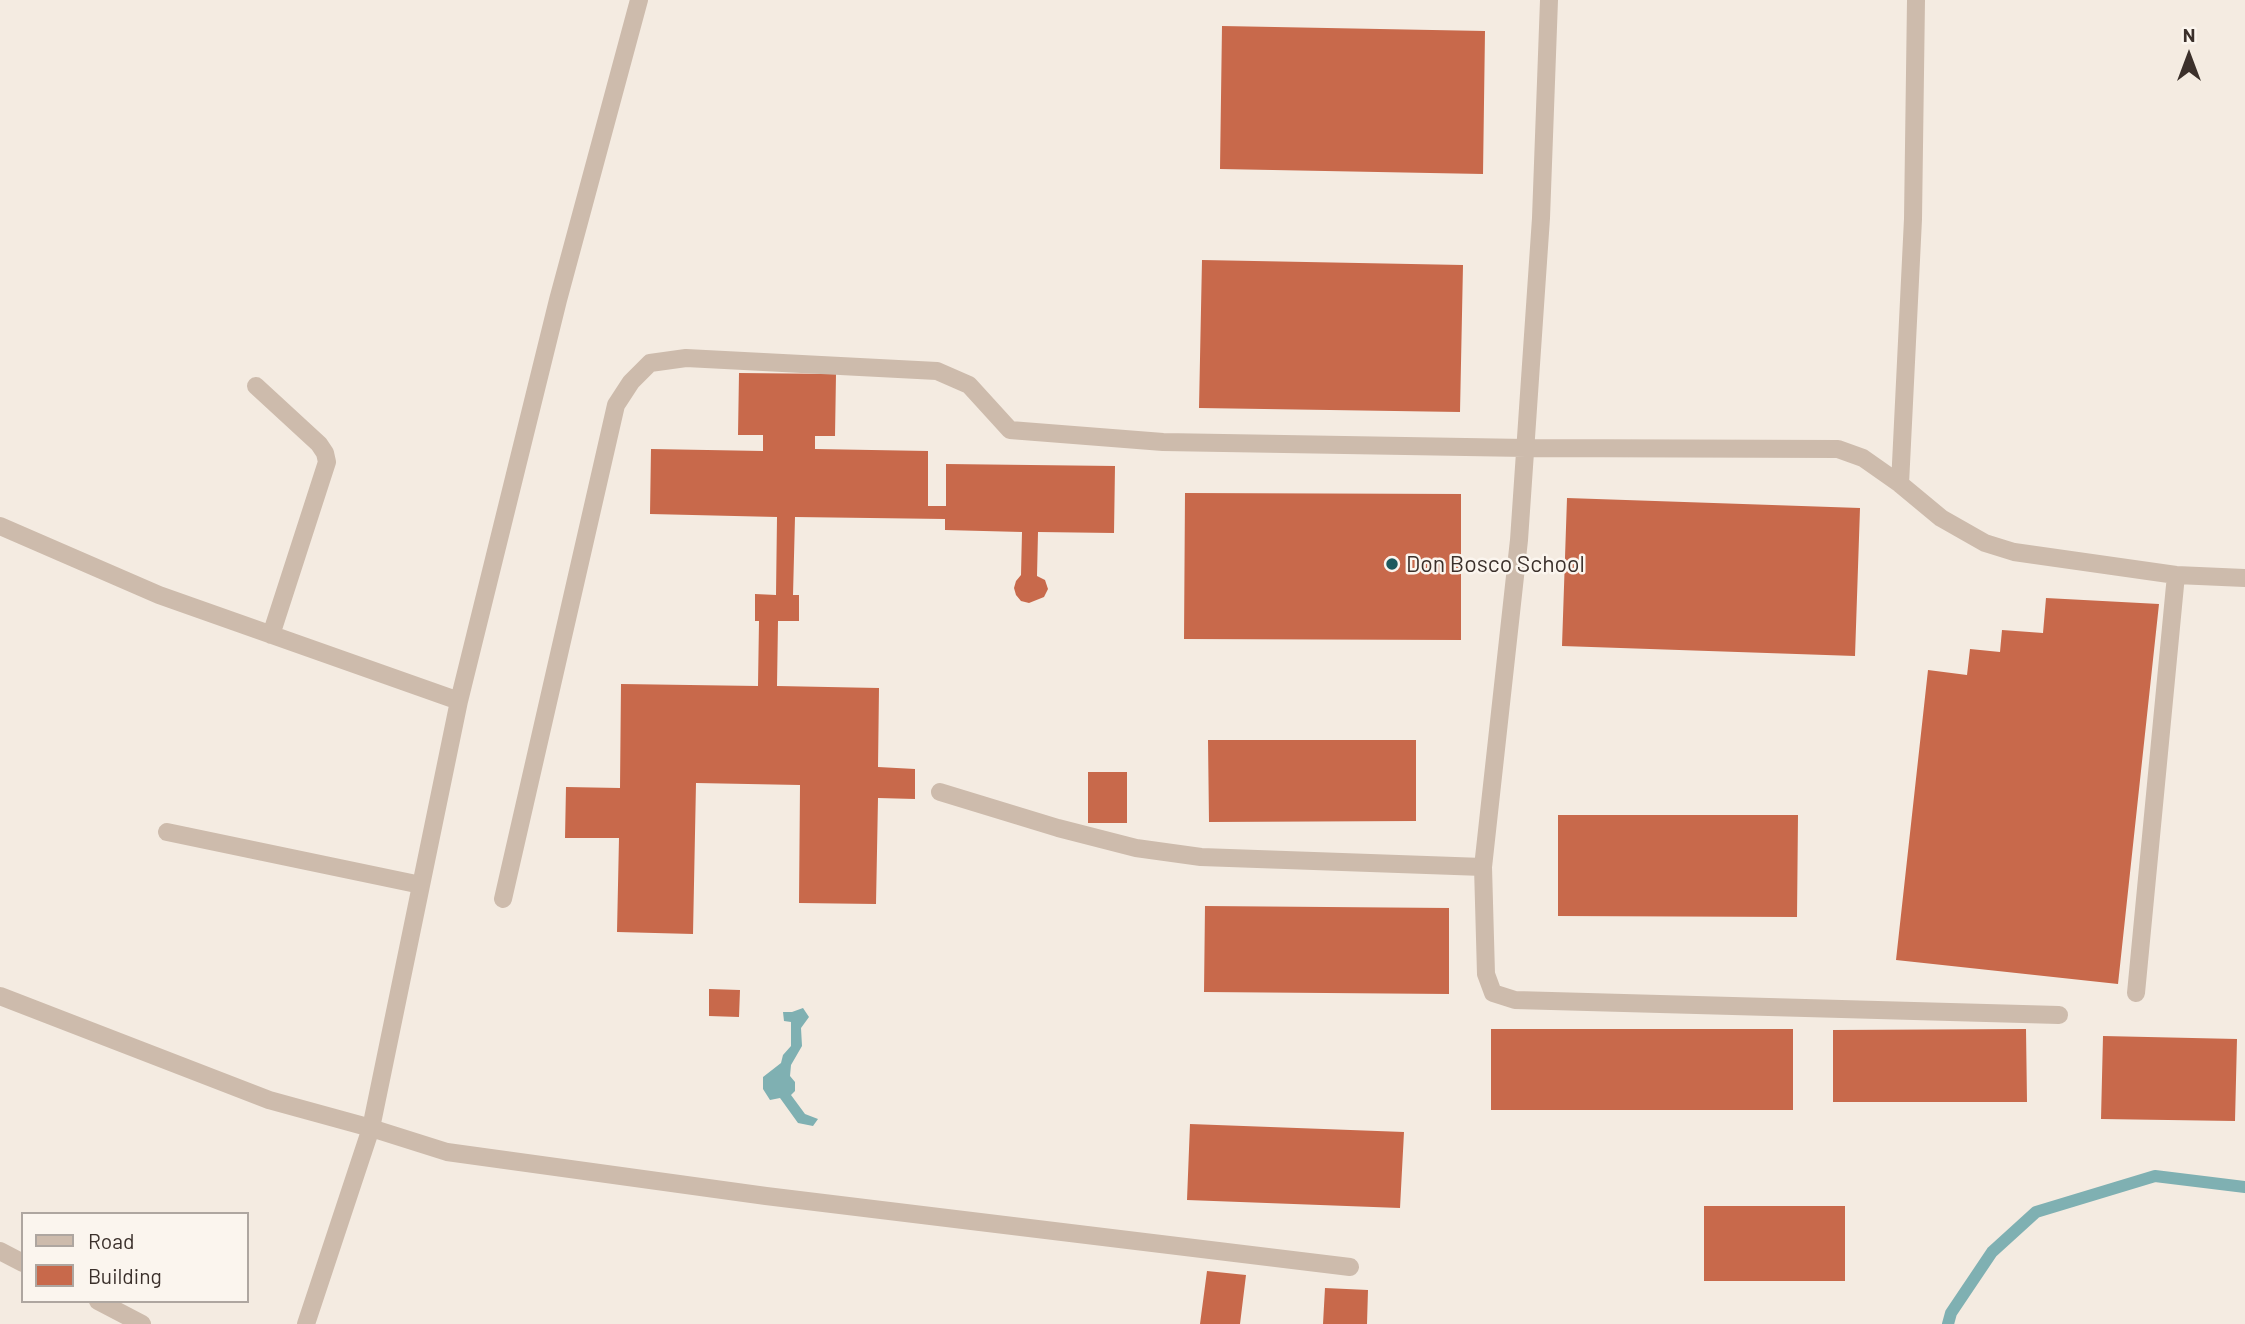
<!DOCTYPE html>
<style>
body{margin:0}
#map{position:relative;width:2245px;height:1324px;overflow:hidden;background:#f4ebe1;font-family:Barlow,sans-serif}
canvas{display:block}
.legend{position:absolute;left:21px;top:1212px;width:228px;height:91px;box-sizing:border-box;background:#fbf5ee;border:2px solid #aea6a0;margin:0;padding:9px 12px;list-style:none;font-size:21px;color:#3b302b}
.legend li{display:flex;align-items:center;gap:14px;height:35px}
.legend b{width:35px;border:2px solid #aea6a0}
.north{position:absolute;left:2154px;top:21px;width:70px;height:70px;-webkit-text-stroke:5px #fbf5ee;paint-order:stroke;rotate:0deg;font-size:19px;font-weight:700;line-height:28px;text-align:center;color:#3b302b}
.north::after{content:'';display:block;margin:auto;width:24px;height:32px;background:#3b302b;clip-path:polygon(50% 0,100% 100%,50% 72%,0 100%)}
</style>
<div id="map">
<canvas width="2245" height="1324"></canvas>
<ul class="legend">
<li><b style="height:9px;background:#cdbbac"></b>Road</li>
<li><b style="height:19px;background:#c8694b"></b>Building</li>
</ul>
<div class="north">N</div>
</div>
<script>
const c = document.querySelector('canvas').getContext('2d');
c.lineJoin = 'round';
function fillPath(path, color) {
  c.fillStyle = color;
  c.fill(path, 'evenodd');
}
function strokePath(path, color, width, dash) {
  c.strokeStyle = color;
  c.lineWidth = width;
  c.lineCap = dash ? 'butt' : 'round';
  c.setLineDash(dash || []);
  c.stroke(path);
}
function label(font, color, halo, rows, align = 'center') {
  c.font = font + ' Barlow,sans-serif';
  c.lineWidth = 5;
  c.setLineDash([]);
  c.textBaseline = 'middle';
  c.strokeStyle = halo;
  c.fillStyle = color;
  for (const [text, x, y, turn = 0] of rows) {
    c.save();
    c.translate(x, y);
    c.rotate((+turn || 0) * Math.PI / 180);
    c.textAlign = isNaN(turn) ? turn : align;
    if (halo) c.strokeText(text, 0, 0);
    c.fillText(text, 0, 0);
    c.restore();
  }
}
fillPath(new Path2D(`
 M 803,1008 L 809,1017 L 801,1028 L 802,1046 L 791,1065 L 790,1076 L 795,1082 L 795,1091 L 791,1095 L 805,1114 L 818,1119 L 813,1126 L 798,1123 L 780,1098 L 770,1100 L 763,1089 L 763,1077 L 781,1063 L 783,1055 L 791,1046 L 791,1022 L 784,1021 L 783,1012 L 792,1012 Z`), '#7fb0b2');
strokePath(new Path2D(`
 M 1948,1324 L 1951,1313 L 1992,1252 L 2036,1212 L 2155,1176 L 2245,1187`), '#7fb0b2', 12);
fillPath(new Path2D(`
 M 1222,26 L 1485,31 L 1483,174 L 1220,169 Z
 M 1202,260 L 1463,265 L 1460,412 L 1199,408 Z
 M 739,373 L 836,374 L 835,436 L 815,436 L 815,449 L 928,451 L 928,506 L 946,506 L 946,464 L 1115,466 L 1114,533 L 1038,532 L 1037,576 L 1045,580 L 1048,589 L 1044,597 L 1029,603 L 1021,601 L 1016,595 L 1014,588 L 1016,581 L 1021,575 L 1022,532 L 945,530 L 945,519 L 795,517 L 793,595 L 799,595 L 799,621 L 778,621 L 777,686 L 879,688 L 878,767 L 915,769 L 915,799 L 878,798 L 876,904 L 799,903 L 800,785 L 696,783 L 693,934 L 617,932 L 619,838 L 565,838 L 566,787 L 620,788 L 621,684 L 758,686 L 759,621 L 755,621 L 755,594 L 776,595 L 777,517 L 650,514 L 651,449 L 763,451 L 763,435 L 738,435 Z
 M 1185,493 L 1461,494 L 1461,640 L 1184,639 Z
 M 1567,498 L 1860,508 L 1855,656 L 1562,646 Z
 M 2046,598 L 2159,604 L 2118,984 L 1896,960 L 1928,670 L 1967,675 L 1970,649 L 2000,652 L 2002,630 L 2043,633 Z
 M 1208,740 L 1416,740 L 1416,821 L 1209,822 Z
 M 1088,772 L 1127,772 L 1127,823 L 1088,823 Z
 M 1558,815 L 1798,815 L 1797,917 L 1558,916 Z
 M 1205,906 L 1449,908 L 1449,994 L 1204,992 Z
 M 709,989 L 740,990 L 739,1017 L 709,1016 Z
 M 1491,1029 L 1793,1029 L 1793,1110 L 1491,1110 Z
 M 2026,1029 L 2027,1102 L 1833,1102 L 1833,1030 Z
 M 2103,1036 L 2237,1039 L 2235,1121 L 2101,1119 Z
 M 1190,1124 L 1404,1132 L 1400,1208 L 1187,1200 Z
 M 1704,1206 L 1845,1206 L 1845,1281 L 1704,1281 Z
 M 1207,1271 L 1246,1275 L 1240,1324 L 1200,1324 Z
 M 1325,1288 L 1368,1290 L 1367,1324 L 1323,1324 Z`), '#c8694b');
strokePath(new Path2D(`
 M 1549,0 L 1541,218 L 1519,540 L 1483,867 L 1486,974 L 1493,993 L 1515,1000 L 2059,1015
 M 256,386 L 319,444 L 325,453 L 327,462 L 271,635
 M 1900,484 L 1913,219 L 1916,0
 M 0,526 L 159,595 L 459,701
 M 940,792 L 1058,828 L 1136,848 L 1201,857 L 1483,867
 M 167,832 L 421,885
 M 503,899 L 616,405 L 631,382 L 650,363 L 686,358 L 937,371 L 969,385 L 1010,430 L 1163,442 L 1526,448 L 1838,449 L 1863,458 L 1900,484 L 1941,518 L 1985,543 L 2014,552 L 2176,575 L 2245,578
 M 2136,993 L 2176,575
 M 0,996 L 269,1100 L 371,1128 L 447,1152 L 766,1196 L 1350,1267
 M 0,1251 L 23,1263
 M 98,1301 L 142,1324
 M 306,1324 L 371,1128 L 459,701 L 558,300 L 639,0`), '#cdbbac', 18);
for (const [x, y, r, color] of [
 [1392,564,7,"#1f5a5e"]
]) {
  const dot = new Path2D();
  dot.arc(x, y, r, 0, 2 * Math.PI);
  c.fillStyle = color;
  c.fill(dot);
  strokePath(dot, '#fbf5ee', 2.5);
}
label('23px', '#3b302b', '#fbf5ee', [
 ["Don Bosco School",1406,564]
], 'left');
</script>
